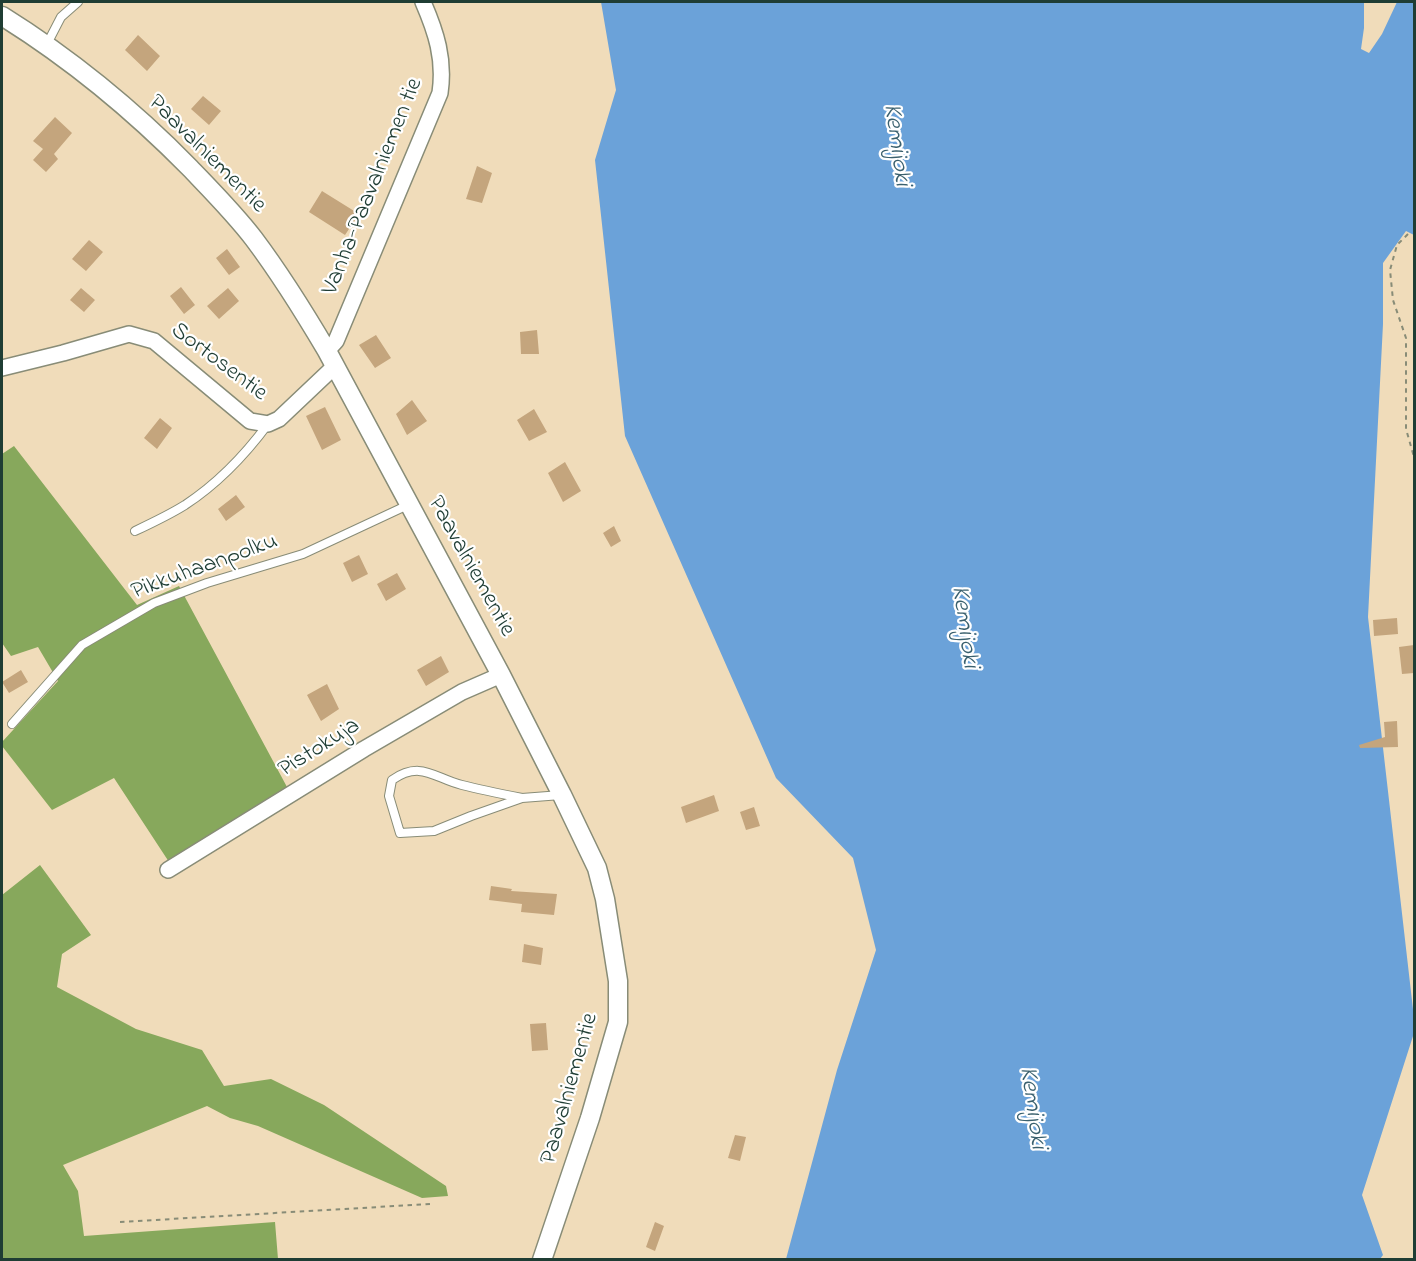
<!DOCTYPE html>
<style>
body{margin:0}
#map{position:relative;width:1416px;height:1261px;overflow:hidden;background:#f0dcba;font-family:"Indie Flower",sans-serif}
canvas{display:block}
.frame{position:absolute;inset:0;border:3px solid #1f3d34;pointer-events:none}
</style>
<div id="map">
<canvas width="1416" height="1261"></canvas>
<div class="frame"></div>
</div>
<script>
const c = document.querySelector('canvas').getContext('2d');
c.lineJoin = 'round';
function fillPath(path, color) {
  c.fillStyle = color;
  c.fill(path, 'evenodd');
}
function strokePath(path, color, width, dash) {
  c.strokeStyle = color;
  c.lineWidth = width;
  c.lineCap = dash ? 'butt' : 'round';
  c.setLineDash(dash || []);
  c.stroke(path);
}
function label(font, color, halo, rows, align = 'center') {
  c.font = font + ' "Indie Flower",sans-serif';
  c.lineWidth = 4.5;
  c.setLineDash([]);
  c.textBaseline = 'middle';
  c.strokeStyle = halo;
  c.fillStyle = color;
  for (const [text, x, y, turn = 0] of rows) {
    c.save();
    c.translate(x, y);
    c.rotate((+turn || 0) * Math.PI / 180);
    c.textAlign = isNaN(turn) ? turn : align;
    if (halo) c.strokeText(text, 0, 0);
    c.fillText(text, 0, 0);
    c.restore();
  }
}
fillPath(new Path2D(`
 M 14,446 L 137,605 L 179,586 L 287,787 L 169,862 L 114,778 L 52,810 L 2,746 L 2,742 L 58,681 L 38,647 L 11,656 L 2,643 L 2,454 Z
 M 40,865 L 91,935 L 62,954 L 57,987 L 136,1029 L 202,1050 L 224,1086 L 271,1079 L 324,1105 L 446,1186 L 448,1196 L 422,1198 L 258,1126 L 230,1118 L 207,1106 L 63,1165 L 78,1191 L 84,1236 L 275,1222 L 278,1259 L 2,1259 L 2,895 Z`), '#87a85c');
fillPath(new Path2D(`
 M 601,2 L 1364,2 L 1364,28 L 1361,49 L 1369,53 L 1382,34 L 1397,2 L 1414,2 L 1414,235 L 1406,231 L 1383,263 L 1383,324 L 1368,617 L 1414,1018 L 1414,1033 L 1362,1195 L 1383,1255 L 1380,1259 L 786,1259 L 837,1070 L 876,950 L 853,858 L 776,778 L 625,436 L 595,160 L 616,90 Z`), '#6ba2d9');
fillPath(new Path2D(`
 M 138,35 L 160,56 L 147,71 L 125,50 Z
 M 203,96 L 221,111 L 209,125 L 191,109 Z
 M 55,117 L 72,133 L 54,154 L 58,159 L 46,172 L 33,160 L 43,149 L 33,141 Z
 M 477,166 L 492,173 L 482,203 L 466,199 Z
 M 322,191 L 359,214 L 345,235 L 309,212 Z
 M 89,240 L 103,252 L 86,271 L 72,259 Z
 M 227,249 L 240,267 L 229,275 L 216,258 Z
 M 181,287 L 195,305 L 184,314 L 170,296 Z
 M 81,288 L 95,300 L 84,312 L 70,300 Z
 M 228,288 L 239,301 L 219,319 L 207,306 Z
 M 537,330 L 539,354 L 521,354 L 520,332 Z
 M 376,335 L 391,358 L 375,368 L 359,345 Z
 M 412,400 L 427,421 L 407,435 L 396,414 Z
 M 325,407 L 341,440 L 322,450 L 306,416 Z
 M 534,409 L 547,432 L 529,441 L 517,420 Z
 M 160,418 L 172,428 L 157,449 L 144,438 Z
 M 565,462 L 581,491 L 563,502 L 548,473 Z
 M 236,495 L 245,507 L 226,521 L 218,509 Z
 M 614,526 L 621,541 L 611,547 L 603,533 Z
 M 359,555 L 368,574 L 352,582 L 343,563 Z
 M 397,573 L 406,589 L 386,601 L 377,584 Z
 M 1397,618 L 1398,634 L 1374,636 L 1373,620 Z
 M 1414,645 L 1414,673 L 1402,674 L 1399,647 Z
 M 441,656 L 449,672 L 426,686 L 417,670 Z
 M 21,670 L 28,682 L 9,693 L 2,682 Z
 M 327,684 L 339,709 L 321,721 L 307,695 Z
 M 1397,721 L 1398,747 L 1360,748 L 1359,745 L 1385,737 L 1384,722 Z
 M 714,795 L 719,811 L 686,823 L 681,807 Z
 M 754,807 L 760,826 L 746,830 L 740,812 Z
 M 491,886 L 512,889 L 511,891 L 557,894 L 554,915 L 521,912 L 522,904 L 489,900 Z
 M 524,944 L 543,948 L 541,965 L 522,962 Z
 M 546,1023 L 548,1050 L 532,1051 L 530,1024 Z
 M 735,1135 L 746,1137 L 740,1161 L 728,1158 Z
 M 655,1222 L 664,1226 L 655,1251 L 646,1247 Z`), '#c4a57d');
const service = new Path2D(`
 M 47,44 L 61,17 L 78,2
 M 135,531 C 152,523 169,515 185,505 C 217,484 245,455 268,424
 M 12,724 L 82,645 L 154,603 L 207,583 L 303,554 L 408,505
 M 522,798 C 502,794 482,790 462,785 C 434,778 421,760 392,780 L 389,796 L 400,833 L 434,831 L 471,816 L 522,798 L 561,795`);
const minor = new Path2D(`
 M 327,351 L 336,341 L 440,93 C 445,59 436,32 423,2
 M 2,368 L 63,353 L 129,334 L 154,341 L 250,421 L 268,424 L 279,419 L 335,366
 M 168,870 L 364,749 L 462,692 L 501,675`);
const tertiary = new Path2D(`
 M 2,16 C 71,59 133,110 190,168 C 212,191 235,214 254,239 C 281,275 304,312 327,351 L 501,675 L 562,795 L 597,868 L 605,899 L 618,981 L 618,1022 L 590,1118 L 542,1260`);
strokePath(service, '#888c77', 10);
strokePath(minor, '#888c77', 18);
strokePath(tertiary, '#888c77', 21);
strokePath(new Path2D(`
 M 1408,234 L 1397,245 L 1390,270 L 1393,300 L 1406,338 L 1406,429 L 1414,457
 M 120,1222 L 430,1204`), '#888c77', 2, [4.5, 4.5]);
strokePath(service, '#fff', 8);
strokePath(minor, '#fff', 15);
strokePath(tertiary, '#fff', 18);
label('24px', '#1f3d34', '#fff', [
 ["Paavalniementie",206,155,45],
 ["Vanha-Paavalniemen tie",374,187,-68],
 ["Sortosentie",218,363,37],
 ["Paavalniementie",470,567,61],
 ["Pikkuhaanpolku",205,568,-20],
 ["Pistokuja",320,749,-32],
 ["Paavalniementie",571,1089,-74]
]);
label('italic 26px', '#3a606e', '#fff', [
 ["Kemijoki",895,145,82],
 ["Kemijoki",963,627,82],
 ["Kemijoki",1031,1108,82]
]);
</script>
